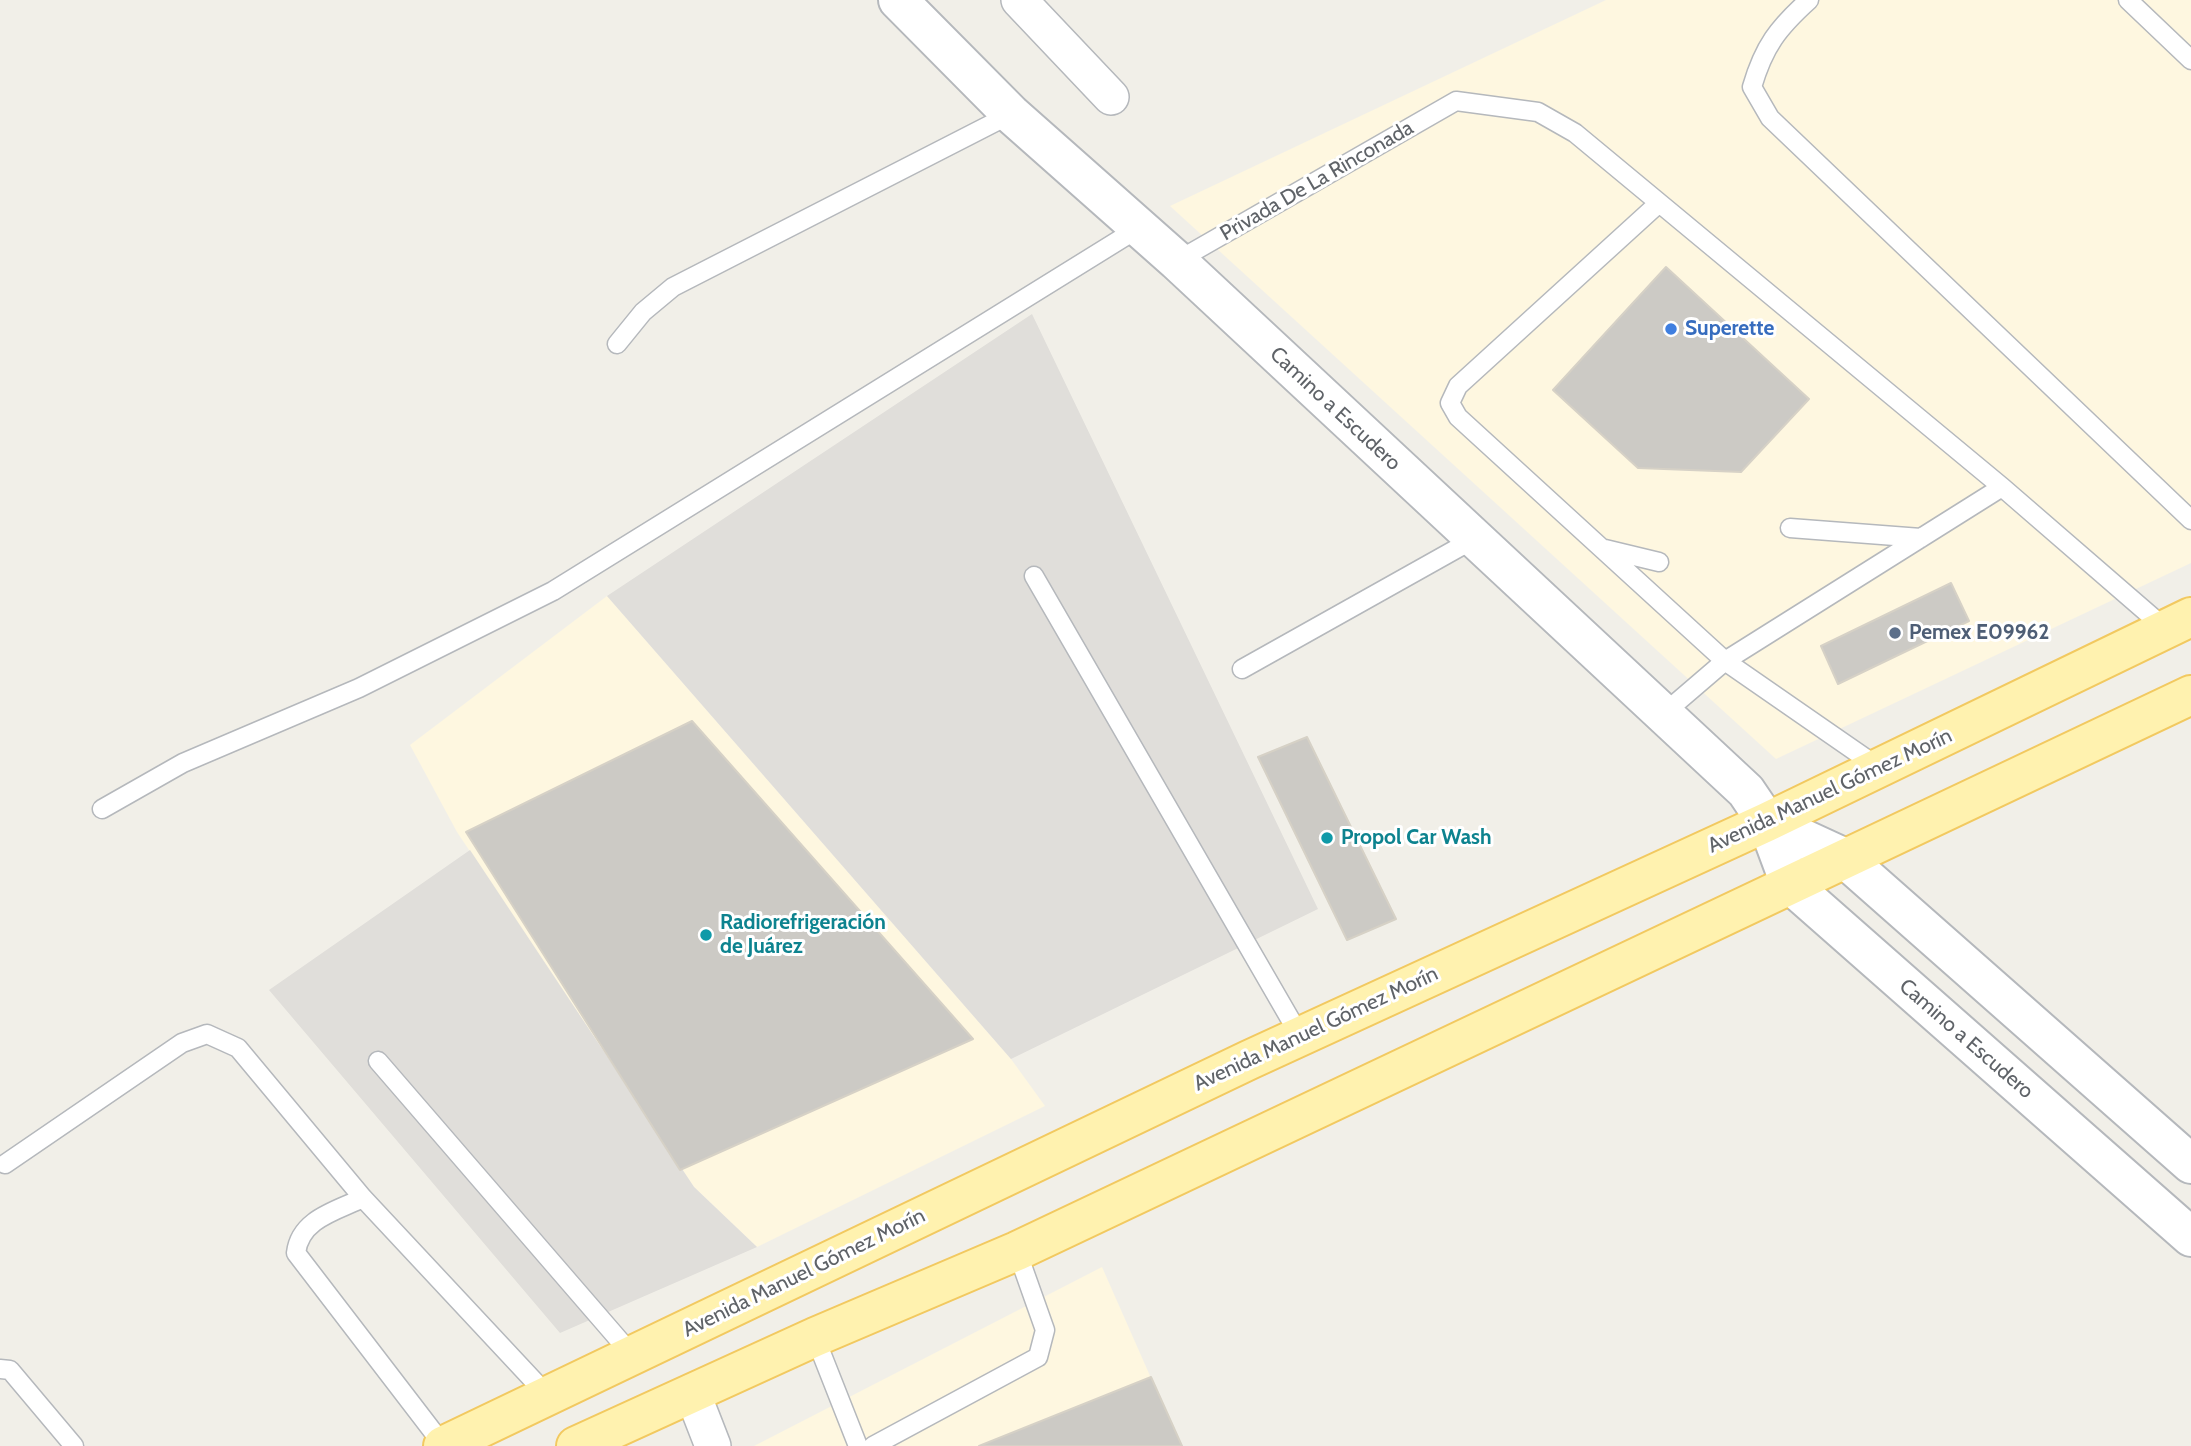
<!DOCTYPE html>
<meta charset="utf-8">
<style>
body{margin:0}
canvas{display:block;background:#f1efe8}
</style>
<canvas width="2191" height="1446"></canvas>
<script>
const c = document.querySelector('canvas').getContext('2d');
c.lineJoin = 'round';
function fillPath(path, color) {
  c.fillStyle = color;
  c.fill(path, 'evenodd');
}
function strokePath(path, color, width, dash) {
  c.strokeStyle = color;
  c.lineWidth = width;
  c.lineCap = dash ? 'butt' : 'round';
  c.setLineDash(dash || []);
  c.stroke(path);
}
function label(font, color, halo, rows, align = 'center') {
  c.font = font + ' Cabin,sans-serif';
  c.lineWidth = 6;
  c.setLineDash([]);
  c.textBaseline = 'middle';
  c.strokeStyle = halo;
  c.fillStyle = color;
  for (const [text, x, y, turn = 0] of rows) {
    c.save();
    c.translate(x, y);
    c.rotate((+turn || 0) * Math.PI / 180);
    c.textAlign = isNaN(turn) ? turn : align;
    if (halo) c.strokeText(text, 0, 0);
    c.fillText(text, 0, 0);
    c.restore();
  }
}
fillPath(new Path2D(`
 M 1606,0 L 2191,0 L 2191,563 L 1776,759 L 1170,206 Z
 M 607,596 L 1011,1059 L 1045,1106 L 757,1247 L 694,1187 L 457,832 L 410,745 Z
 M 1102,1267 L 1181,1446 L 754,1446 Z`), '#fef7e0');
fillPath(new Path2D(`
 M 1032,314 L 1318,909 L 1011,1059 L 607,596 Z
 M 470,850 L 694,1187 L 757,1247 L 560,1333 L 269,990 Z`), '#e0deda');
const building = new Path2D(`
 M 1666,267 L 1809,399 L 1741,472 L 1638,468 L 1553,390 Z
 M 1951,583 L 1969,621 L 1838,684 L 1821,646 Z
 M 692,721 L 973,1039 L 680,1170 L 466,832 Z
 M 1307,737 L 1396,919 L 1347,940 L 1258,757 Z
 M 1151,1377 L 1182,1446 L 979,1446 Z`);
fillPath(building, '#cccac5');
strokePath(building, '#d6d1c6', 2);
const service = new Path2D(`
 M 1809,0 C 1778,28 1764,46 1752,87 L 1770,118 L 2191,520
 M 2128,0 L 2191,60
 M 1659,203 L 1458,386 L 1450,403 L 1458,417 L 1725,661 L 2002,487
 M 1177,261 L 1456,101 L 1538,112 L 1575,133 L 2002,487 L 2166,629
 M 617,344 L 643,312 L 673,287 L 1011,114
 M 1790,528 L 1921,538
 M 1605,549 L 1659,562
 M 1034,576 L 1300,1036
 M 1242,669 L 1474,539
 M 1662,715 L 1725,661 L 1878,767
 M 102,809 L 183,763 L 359,688 L 553,591 L 1137,229
 M 378,1061 L 633,1356
 M 5,1164 L 182,1043 L 207,1034 L 238,1048 L 363,1198 L 548,1396
 M 363,1198 C 336,1211 300,1219 296,1253 L 444,1446
 M 815,1337 L 858,1446
 M 0,1369 L 10,1370 L 74,1446
 M 873,1446 L 1038,1357 L 1045,1330 L 1017,1251`);
const minor = new Path2D(`
 M 1019,0 L 1111,97
 M 692,1392 L 713,1446`);
const tertiary = new Path2D(`
 M 898,0 L 1011,114 L 1177,261 L 1746,791 L 1767,822 L 1790,884 L 2191,1237
 M 1767,822 L 1843,857 L 2191,1164`);
const primary = new Path2D(`
 M 443,1446 L 1249,1060 L 1767,822 L 2191,617
 M 576,1446 L 815,1337 L 1017,1251 L 2191,695`);
strokePath(service, '#b5b8bc', 21);
strokePath(minor, '#b5b8bc', 38);
strokePath(tertiary, '#b5b8bc', 42);
strokePath(primary, '#f2c960', 42);
strokePath(service, '#fff', 18);
strokePath(minor, '#fff', 35);
strokePath(tertiary, '#fff', 38);
strokePath(primary, '#fff2af', 38);
for (const [x, y, r, color] of [
 [1671,329,7,"#3f7fe0"],
 [1895,633,7,"#5c6f8a"],
 [1327,838,7,"#0f9aa8"],
 [706,935,7,"#0f9aa8"]
]) {
  const dot = new Path2D();
  dot.arc(x, y, r, 0, 2 * Math.PI);
  c.fillStyle = color;
  c.fill(dot);
  strokePath(dot, '#fff', 2.5);
}
label('21px', '#5f6368', '#fff', [
 ["Privada De La Rinconada",1317,181,-30],
 ["Camino a Escudero",1335,409,43],
 ["Avenida Manuel Gómez Morín",1830,791,-25],
 ["Avenida Manuel Gómez Morín",1316,1029,-25],
 ["Camino a Escudero",1966,1039,41],
 ["Avenida Manuel Gómez Morín",804,1273,-26]
]);
label('bold 21px', '#366cbe', '#fff', [
 ["Superette",1685,329]
], 'left');
label('bold 21px', '#4e5e75', '#fff', [
 ["Pemex E09962",1909,633]
], 'left');
label('bold 21px', '#0d838f', '#fff', [
 ["Propol Car Wash",1341,838],
 ["Radiorefrigeración",720,923],
 ["de Juárez",720,947]
], 'left');
</script>
